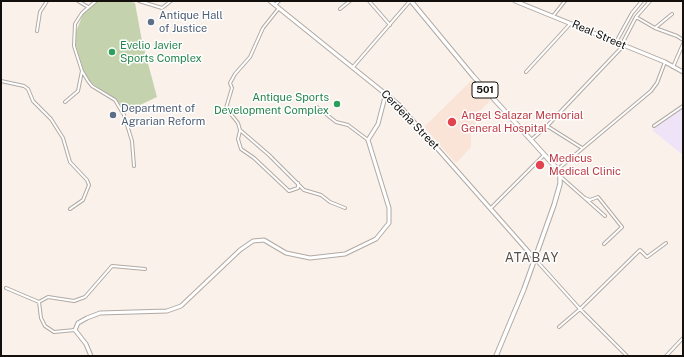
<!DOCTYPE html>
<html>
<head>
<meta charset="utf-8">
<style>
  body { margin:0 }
  #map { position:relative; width:684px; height:357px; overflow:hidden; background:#f9f1ea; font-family:"Public Sans",sans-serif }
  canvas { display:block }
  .frame { position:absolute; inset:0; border:2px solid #120f0d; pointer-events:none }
</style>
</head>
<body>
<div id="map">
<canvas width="684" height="357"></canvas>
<div class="frame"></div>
</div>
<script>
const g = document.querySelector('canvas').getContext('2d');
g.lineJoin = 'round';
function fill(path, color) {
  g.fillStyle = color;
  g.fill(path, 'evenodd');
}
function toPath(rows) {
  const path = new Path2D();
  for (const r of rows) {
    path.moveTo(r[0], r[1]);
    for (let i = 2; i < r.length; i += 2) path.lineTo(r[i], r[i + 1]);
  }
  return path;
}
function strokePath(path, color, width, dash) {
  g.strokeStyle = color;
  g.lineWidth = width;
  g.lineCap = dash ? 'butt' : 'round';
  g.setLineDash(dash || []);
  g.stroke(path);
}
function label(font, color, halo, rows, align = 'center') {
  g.font = font + ' "Public Sans",sans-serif';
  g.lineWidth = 3;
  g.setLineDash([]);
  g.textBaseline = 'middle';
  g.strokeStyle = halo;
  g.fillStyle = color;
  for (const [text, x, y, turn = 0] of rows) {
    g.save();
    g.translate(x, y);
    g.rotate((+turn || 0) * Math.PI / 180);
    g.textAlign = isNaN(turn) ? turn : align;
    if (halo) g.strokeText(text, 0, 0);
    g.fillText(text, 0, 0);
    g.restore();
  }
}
fill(toPath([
  [683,108,683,155,652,130]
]), '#efe3f8');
fill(toPath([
  [472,80,490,101,472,118,477,126,471,134,471,147,456,163,424,127]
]), '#fae3d7');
fill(toPath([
  [99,1,129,1,135,3,142,41,157,97,125,112,116,99,93,84,89,80,84,72,76,46,74,37,83,14,89,7]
]), '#c4d3ad');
const minor = toPath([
  [78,1,88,7],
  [96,1,82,13,75,24,74,46,82,71,88,81,92,86,115,100,124,115,132,141,134,166],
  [139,1,162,8,171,1],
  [369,1,390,25],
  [275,5,279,1],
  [279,8,263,28,250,57,235,74,230,83,232,88,226,108,238,123,240,130,269,155,304,190,321,195,330,202,345,208],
  [340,9,350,1],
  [553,16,565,1],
  [636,17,655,28,672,14],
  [655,28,677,36,683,40],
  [37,31,40,12,47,1],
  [616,42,632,13,642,1],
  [622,44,636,17,650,1],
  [353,67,410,1],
  [673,67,683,44],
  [526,72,570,24],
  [1,81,24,86,28,89,33,101,51,119,63,138,70,162,87,180,89,185,83,200,70,209],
  [65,102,78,91,82,71],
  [317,107,336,122,348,125,368,140],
  [547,126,582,148],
  [654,126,683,106],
  [240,131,238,139,241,149,254,158,289,191,298,188,298,183],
  [531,140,547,126,624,45],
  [558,169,651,91,657,83,665,62],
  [561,177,605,216],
  [585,198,590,200,598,197,622,227,604,244],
  [491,208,544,155],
  [535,259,580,309,627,356],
  [6,288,39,302],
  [559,327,580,309,640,250,647,257,666,243],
  [75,330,54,332,45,326,41,318,39,302,48,297,74,301,85,297,112,266,145,269],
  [666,356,683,338]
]);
const secondary = toPath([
  [270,1,398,104,534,258],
  [515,1,665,62,683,72],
  [91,356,86,344,75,330,78,323,87,318,100,313,167,311,181,306,240,250,253,241,264,240,286,253,310,258,345,254,376,239,389,223,389,208,368,140,378,124,386,93]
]);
const primary = toPath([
  [411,1,473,76,560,172,560,184,554,205,524,289,496,356]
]);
strokePath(minor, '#b1a9a3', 4);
strokePath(secondary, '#b1a9a3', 5);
strokePath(primary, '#b1a9a3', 5.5);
strokePath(minor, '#fff', 2);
strokePath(secondary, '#fff', 3);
strokePath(primary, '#fff', 3.5);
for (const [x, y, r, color] of [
  [151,22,4,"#5c6f8a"],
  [112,52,4,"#2e9e5b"],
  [337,104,4,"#2e9e5b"],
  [113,115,4,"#5c6f8a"],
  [452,122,5,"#e0444e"],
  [540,165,5,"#e0444e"]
]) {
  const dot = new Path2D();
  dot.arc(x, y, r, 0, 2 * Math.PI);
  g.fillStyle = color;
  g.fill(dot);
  strokePath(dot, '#fff', 1.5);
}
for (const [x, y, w] of [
  [485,90,26]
]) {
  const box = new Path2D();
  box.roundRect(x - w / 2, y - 8, w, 16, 3);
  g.fillStyle = '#fff';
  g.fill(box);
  strokePath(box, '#120f0d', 1);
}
label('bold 10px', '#120f0d', null, [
  ["501",485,90]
]);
label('11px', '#4e5e75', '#fff', [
  ["Antique Hall",159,16],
  ["of Justice",159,29],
  ["Department of",121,109],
  ["Agrarian Reform",121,122]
], 'left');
label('11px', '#120f0d', '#fff', [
  ["Real Street",599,35,23],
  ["Cerdeña Street",410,120,46]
]);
label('11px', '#27864d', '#fff', [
  ["Evelio Javier",120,46],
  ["Sports Complex",120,59],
  ["Antique Sports",329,98,"right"],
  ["Development Complex",329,111,"right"]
], 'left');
label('11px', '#be3a42', '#fff', [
  ["Angel Salazar Memorial",461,116],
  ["General Hospital",461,129],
  ["Medicus",549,159],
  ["Medical Clinic",549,172]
], 'left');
g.letterSpacing = '1px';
label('13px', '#57504b', '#fff', [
  ["ATABAY",532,258]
]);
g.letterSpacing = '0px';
</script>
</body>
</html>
